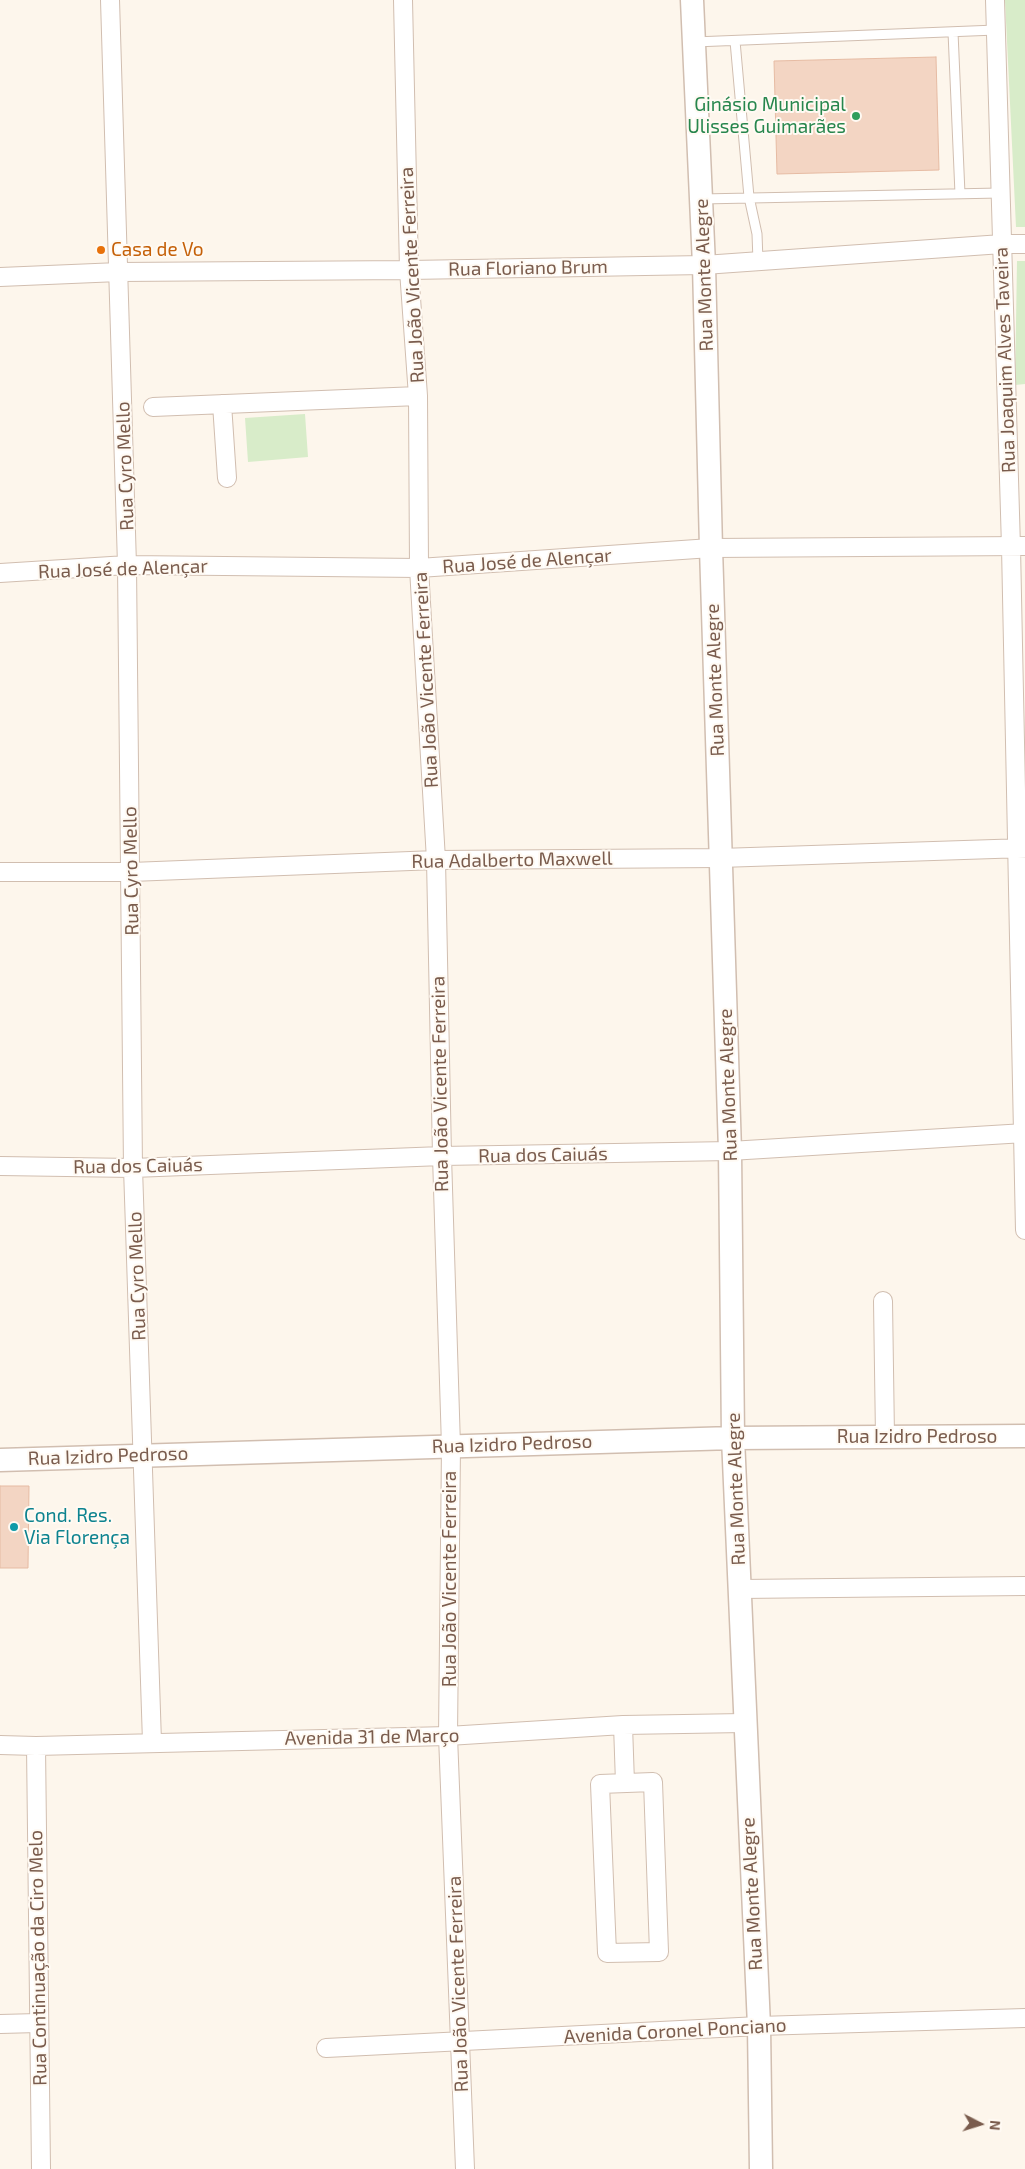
<!DOCTYPE html>
<html>
<head>
<meta charset="utf-8">
<style>
  body { margin:0 }
  #map { position:relative; width:1025px; height:2169px; overflow:hidden; background:#fdf6ec; font-family:"Exo 2",sans-serif }
  canvas { display:block }
  .north { position:absolute; left:955px; top:2099px; width:50px; height:50px; -webkit-text-stroke:4px #fffaf3; paint-order:stroke; rotate:95deg; font-size:14px; font-weight:700; line-height:20px; text-align:center; color:#7a5c4d }
  .north::after { content:''; display:block; margin:auto; width:18px; height:22px; background:#7a5c4d; clip-path:polygon(50% 0,100% 100%,50% 72%,0 100%) }
</style>
</head>
<body>
<div id="map">
<canvas width="1025" height="2169"></canvas>
<div class="north">N</div>
</div>
<script>
const g = document.querySelector('canvas').getContext('2d');
g.lineJoin = 'round';
function fill(path, color) {
  g.fillStyle = color;
  g.fill(path, 'evenodd');
}
function toPath(rows) {
  const path = new Path2D();
  for (const r of rows) {
    path.moveTo(r[0], r[1]);
    for (let i = 2; i < r.length; i += 2) path.lineTo(r[i], r[i + 1]);
  }
  return path;
}
function strokePath(path, color, width, dash) {
  g.strokeStyle = color;
  g.lineWidth = width;
  g.lineCap = dash ? 'butt' : 'round';
  g.setLineDash(dash || []);
  g.stroke(path);
}
function label(font, color, halo, rows, align = 'center') {
  g.font = font + ' "Exo 2",sans-serif';
  g.lineWidth = 4;
  g.setLineDash([]);
  g.textBaseline = 'middle';
  g.strokeStyle = halo;
  g.fillStyle = color;
  for (const [text, x, y, turn = 0] of rows) {
    g.save();
    g.translate(x, y);
    g.rotate((+turn || 0) * Math.PI / 180);
    g.textAlign = isNaN(turn) ? turn : align;
    if (halo) g.strokeText(text, 0, 0);
    g.fillText(text, 0, 0);
    g.restore();
  }
}
fill(toPath([
  [1005,0,1025,0,1025,227,1016,227],
  [1017,261,1025,261,1025,384,1015,385],
  [305,414,308,457,248,462,245,418]
]), '#d8ecc9');
const building = toPath([
  [936,57,939,170,777,174,774,61,936,57],
  [0,1486,29,1486,28,1568,0,1568,0,1486]
]);
fill(building, '#f3d5c3');
strokePath(building, '#e6bba3', 1);
const service = toPath([
  [953,32,960,194],
  [735,41,749,197,757,234,758,261],
  [694,42,996,30],
  [701,199,1000,193]
]);
const minor = toPath([
  [110,0,127,565,133,1168,152,1742],
  [403,0,409,270,418,396,419,568,436,860,442,1156,451,1446,448,1736,465,2169],
  [995,0,1011,547,1025,1230],
  [0,277,119,272,409,270,704,265,1002,244,1025,244],
  [222,404,227,478],
  [153,407,418,396],
  [0,573,127,565,419,568,711,548,1025,546],
  [0,872,131,872,436,860,720,858,1025,848],
  [0,1166,133,1168,442,1156,730,1151,1025,1133],
  [883,1301,885,1437],
  [740,1589,1025,1586],
  [623,1725,625,1783],
  [0,1745,36,1746,448,1736,623,1725,744,1723],
  [36,1746,41,2169],
  [653,1782,659,1952,607,1953,600,1784,653,1782],
  [0,2024,38,2023],
  [326,2048,759,2026,1025,2018]
]);
const tertiary = toPath([
  [692,0,704,265,711,548,730,1151,733,1438,759,2026,761,2169],
  [0,1460,733,1438,1025,1436]
]);
strokePath(service, '#d1beb0', 11);
strokePath(minor, '#d1beb0', 20);
strokePath(tertiary, '#d1beb0', 25);
strokePath(service, '#fff', 9);
strokePath(minor, '#fff', 18);
strokePath(tertiary, '#fff', 22);
for (const [x, y, r, color] of [
  [856,116,5,"#2e9e5b"],
  [101,250,5,"#e8710a"],
  [14,1527,5,"#0f9aa8"]
]) {
  const dot = new Path2D();
  dot.arc(x, y, r, 0, 2 * Math.PI);
  g.fillStyle = color;
  g.fill(dot);
  strokePath(dot, '#fffaf3', 2);
}
label('19px', '#27864d', '#fffaf3', [
  ["Ginásio Municipal",846,105],
  ["Ulisses Guimarães",846,127]
], 'right');
label('19px', '#c56008', '#fffaf3', [
  ["Casa de Vo",111,250]
], 'left');
label('19px', '#7a5c4d', '#fffaf3', [
  ["Rua Floriano Brum",528,268,-1],
  ["Rua João Vicente Ferreira",412,275,-93],
  ["Rua Monte Alegre",704,275,-92],
  ["Rua Joaquim Alves Taveira",1005,360,-92],
  ["Rua Cyro Mello",125,466,-92],
  ["Rua José de Alençar",527,561,-4],
  ["Rua José de Alençar",123,569,-2],
  ["Rua João Vicente Ferreira",426,680,-93],
  ["Rua Monte Alegre",715,680,-92],
  ["Rua Adalberto Maxwell",512,860,-1],
  ["Rua Cyro Mello",131,871,-91],
  ["Rua João Vicente Ferreira",440,1084,-91],
  ["Rua Monte Alegre",728,1085,-92],
  ["Rua dos Caiuás",543,1155,-1],
  ["Rua dos Caiuás",138,1166,-1],
  ["Rua Cyro Mello",137,1276,-92],
  ["Rua Izidro Pedroso",917,1437],
  ["Rua Izidro Pedroso",512,1444,-2],
  ["Rua Izidro Pedroso",108,1456,-2],
  ["Rua Monte Alegre",736,1489,-92],
  ["Rua João Vicente Ferreira",450,1579,-90],
  ["Avenida 31 de Março",372,1737,-1],
  ["Rua Monte Alegre",752,1894,-93],
  ["Rua Continuação da Ciro Melo",38,1958,-91],
  ["Rua João Vicente Ferreira",458,1984,-92],
  ["Avenida Coronel Ponciano",675,2031,-3]
]);
label('19px', '#0d838f', '#fffaf3', [
  ["Cond. Res.",24,1516],
  ["Via Florença",24,1538]
], 'left');
</script>
</body>
</html>
